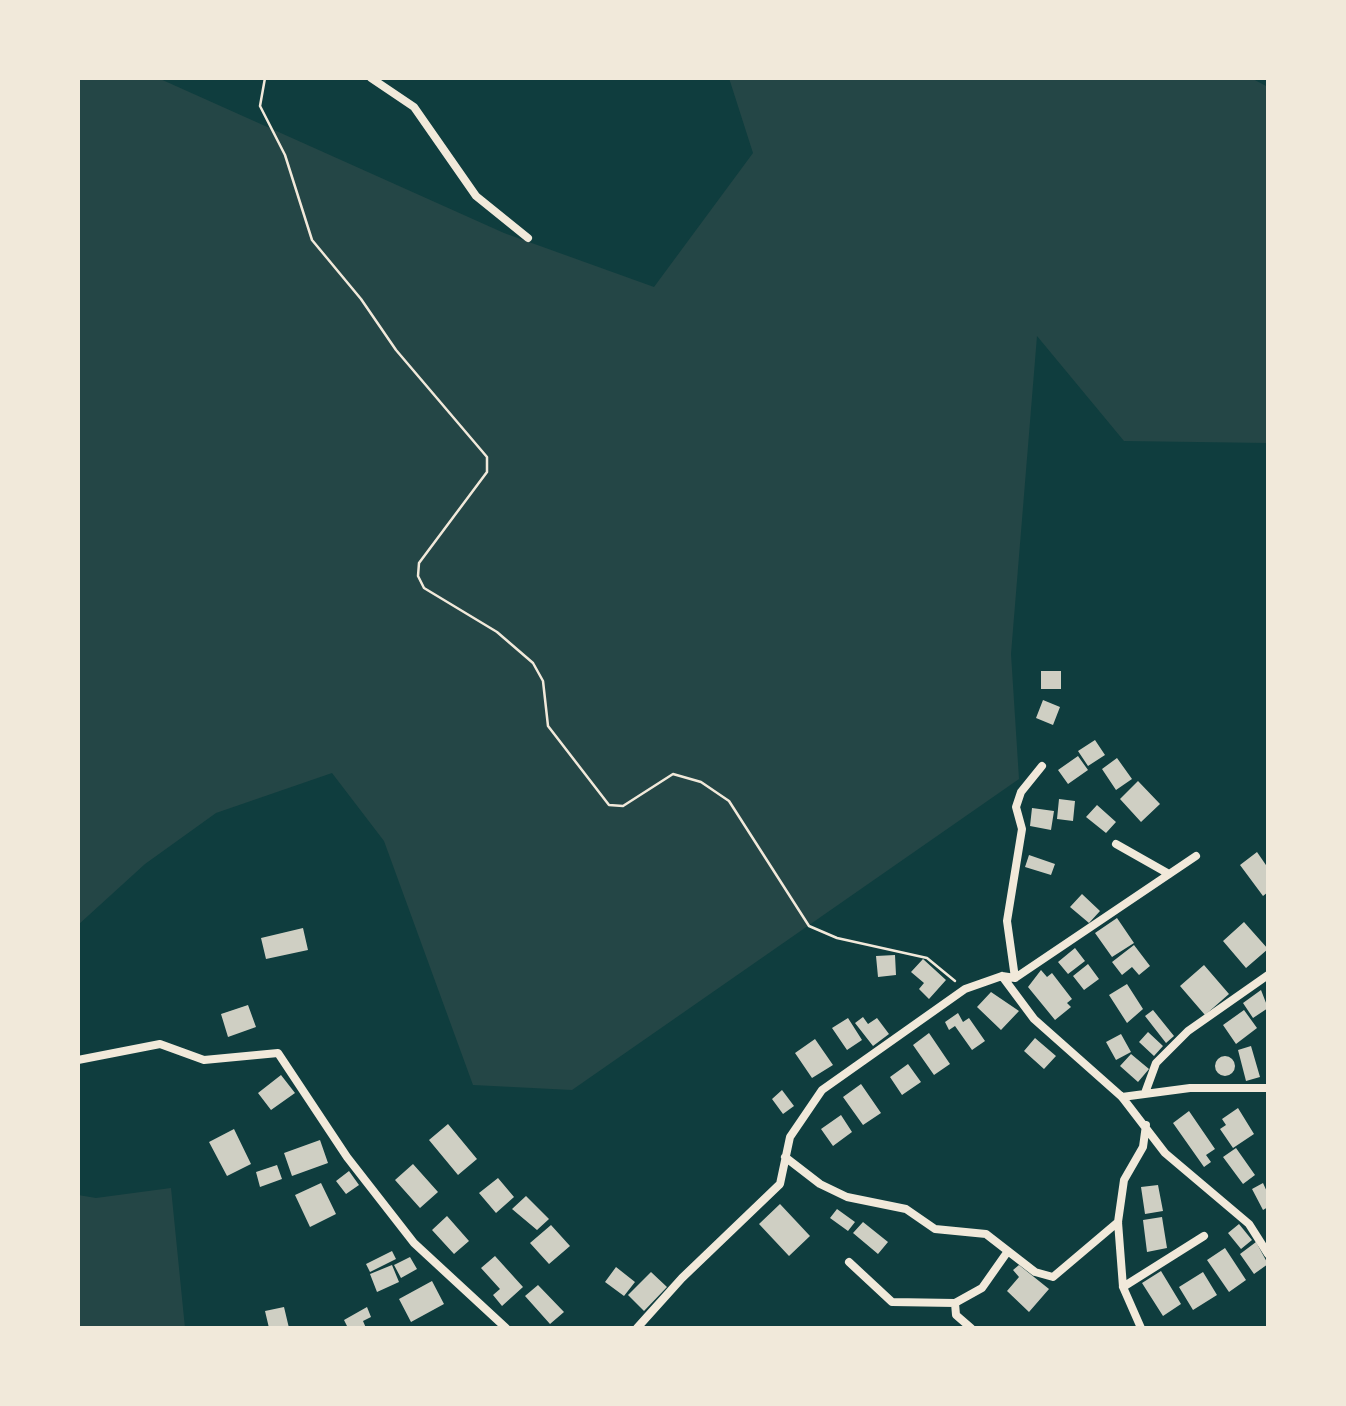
<!DOCTYPE html>
<html>
<head>
<meta charset="utf-8">
<style>
  body { margin:0 }
  #map { position:relative; width:1346px; height:1406px; overflow:hidden; background:#0f3d3e; font-family:"Source Sans 3",sans-serif }
  canvas { display:block }
  .frame { position:absolute; inset:0; border:80px solid #f1e9da; pointer-events:none }
</style>
</head>
<body>
<div id="map">
<canvas width="1346" height="1406"></canvas>
<div class="frame"></div>
</div>
<script>
const g = document.querySelector('canvas').getContext('2d');
g.lineJoin = 'round';
function fill(path, color) {
  g.fillStyle = color;
  g.fill(path, 'evenodd');
}
function toPath(rows) {
  const path = new Path2D();
  for (const r of rows) {
    if (r.length === 3) {
      path.moveTo(r[0] + r[2], r[1]);
      path.arc(r[0], r[1], r[2], 0, 2 * Math.PI);
      continue;
    }
    path.moveTo(r[0], r[1]);
    for (let i = 2; i < r.length; i += 2) path.lineTo(r[i], r[i + 1]);
  }
  return path;
}
function strokePath(path, color, width, dash) {
  g.strokeStyle = color;
  g.lineWidth = width;
  g.lineCap = dash ? 'butt' : 'round';
  g.setLineDash(dash || []);
  g.stroke(path);
}
fill(toPath([
  [78,78,158,78,504,233,654,287,753,153,729,78,1251,78,1268,87,1268,443,1124,441,1037,336,1011,654,1019,779,572,1090,473,1085,384,841,332,773,216,813,145,864,78,925],
  [171,1188,185,1328,78,1328,78,1195,96,1198]
]), '#244646');
fill(toPath([
  [1041,671,1061,671,1061,689,1041,689],
  [1043,700,1060,707,1053,725,1036,718],
  [1095,740,1105,755,1088,766,1078,751],
  [1078,756,1088,770,1068,784,1058,770],
  [1117,758,1132,779,1116,790,1102,769],
  [1138,781,1160,804,1141,822,1120,799],
  [1059,799,1075,801,1073,821,1057,819],
  [1097,805,1116,822,1106,833,1086,817],
  [1032,808,1054,811,1051,830,1030,826],
  [1257,852,1268,868,1268,892,1263,896,1240,865],
  [1029,855,1055,864,1051,875,1025,867],
  [1082,894,1100,911,1089,923,1070,907],
  [1117,918,1134,943,1112,957,1095,933],
  [1244,922,1268,949,1246,968,1223,941],
  [303,928,308,950,266,959,261,938],
  [1134,945,1150,966,1139,975,1132,967,1122,975,1112,962],
  [1075,948,1085,961,1068,974,1058,962],
  [895,955,896,975,878,977,876,956],
  [923,959,946,980,929,999,919,989,924,983,911,972],
  [1088,964,1099,979,1084,990,1073,976],
  [1204,965,1229,994,1205,1015,1180,986],
  [1041,970,1047,977,1052,973,1072,999,1067,1003,1071,1007,1055,1020,1028,987],
  [1127,984,1143,1009,1127,1023,1109,995],
  [1261,990,1268,1008,1253,1018,1243,1003],
  [991,992,1019,1011,1001,1030,977,1007],
  [248,1005,256,1027,228,1037,221,1014],
  [1153,1010,1174,1036,1166,1043,1145,1016],
  [1244,1010,1257,1028,1236,1044,1223,1025],
  [958,1013,963,1022,969,1018,985,1041,972,1050,955,1026,949,1030,945,1022],
  [863,1017,868,1024,877,1018,889,1034,873,1046,855,1023],
  [848,1018,862,1040,847,1050,832,1028],
  [1148,1032,1163,1046,1154,1056,1139,1042],
  [929,1033,950,1064,934,1075,913,1045],
  [1121,1034,1131,1052,1116,1060,1106,1042],
  [1035,1038,1056,1056,1044,1069,1024,1051],
  [815,1039,833,1065,812,1078,795,1053],
  [1251,1046,1260,1077,1246,1081,1238,1050],
  [1131,1054,1149,1069,1138,1082,1120,1066],
  [1225,1066,10],
  [908,1064,921,1082,902,1095,890,1077],
  [281,1075,295,1093,271,1110,258,1093],
  [861,1084,881,1113,863,1125,843,1097],
  [782,1090,794,1106,783,1114,772,1099],
  [1238,1108,1254,1134,1233,1148,1220,1129,1226,1125,1222,1119],
  [1189,1111,1215,1149,1206,1155,1211,1162,1204,1167,1173,1123],
  [841,1115,852,1132,833,1146,821,1129],
  [448,1124,477,1159,458,1175,429,1140],
  [234,1129,251,1164,227,1176,209,1142],
  [320,1140,328,1163,292,1176,284,1153],
  [1236,1148,1255,1175,1243,1184,1223,1157],
  [413,1164,438,1192,420,1208,395,1180],
  [277,1165,282,1179,260,1187,256,1172],
  [349,1171,359,1185,346,1194,336,1181],
  [498,1178,514,1197,496,1213,479,1193],
  [321,1183,336,1214,310,1227,295,1195],
  [1263,1183,1268,1194,1268,1207,1263,1210,1252,1189],
  [1158,1185,1163,1211,1145,1214,1141,1187],
  [526,1196,549,1219,537,1230,512,1209],
  [780,1204,810,1236,789,1256,759,1224],
  [837,1209,855,1222,848,1231,830,1218],
  [447,1216,469,1241,454,1254,432,1230],
  [1162,1217,1167,1248,1147,1252,1143,1220],
  [863,1222,888,1242,878,1254,853,1233],
  [1239,1224,1252,1240,1241,1249,1228,1233],
  [551,1225,570,1246,549,1264,530,1243],
  [1256,1242,1268,1264,1254,1274,1240,1254],
  [1225,1248,1246,1280,1229,1292,1207,1260],
  [392,1251,396,1259,370,1272,366,1264],
  [495,1256,523,1287,502,1306,493,1295,500,1289,481,1268],
  [410,1257,417,1269,401,1278,394,1265],
  [392,1265,399,1282,377,1292,370,1274],
  [1019,1265,1049,1289,1029,1312,1007,1291,1019,1277,1013,1270],
  [616,1267,635,1282,624,1296,605,1282],
  [1161,1271,1181,1304,1163,1316,1142,1283],
  [651,1272,667,1287,644,1311,628,1295],
  [1203,1272,1217,1295,1193,1310,1179,1287],
  [432,1281,444,1304,411,1322,399,1299],
  [538,1285,564,1312,550,1324,525,1296],
  [284,1307,289,1328,269,1328,265,1311],
  [367,1307,371,1317,363,1321,366,1328,348,1328,344,1320]
]), '#cfcfc3');
strokePath(toPath([
  [265,78,260,106,285,155,312,240,361,299,396,350,487,457,487,472,419,563,418,576,424,588,497,632,533,663,543,681,548,726,609,805,623,806,673,774,701,782,729,801,809,926,837,938,927,958,955,981]
]), '#f1e9da', 2.5);
strokePath(toPath([
  [371,78,414,107,476,196,528,238],
  [1116,844,1169,874],
  [1002,976,1034,1019,1122,1097,1165,1153,1249,1224,1268,1254],
  [1015,978,1007,921,1022,829,1016,807,1021,792,1042,766],
  [78,1060,160,1044,204,1060,278,1053,347,1157,414,1243,506,1328],
  [1145,1093,1156,1063,1188,1031,1268,975],
  [1122,1097,1190,1088,1268,1088],
  [785,1157,820,1184,847,1197,906,1209,935,1229,986,1234,1035,1272,1053,1277,1118,1222],
  [849,1262,892,1302,955,1303],
  [1123,1287,1204,1236],
  [637,1328,682,1278,780,1184,790,1137,822,1090,965,989,1002,976,1015,978,1196,856],
  [971,1328,956,1315,955,1303,982,1288,1008,1251],
  [1141,1328,1123,1287,1118,1222,1124,1180,1143,1147,1146,1125]
]), '#f1e9da', 8);
</script>
</body>
</html>
